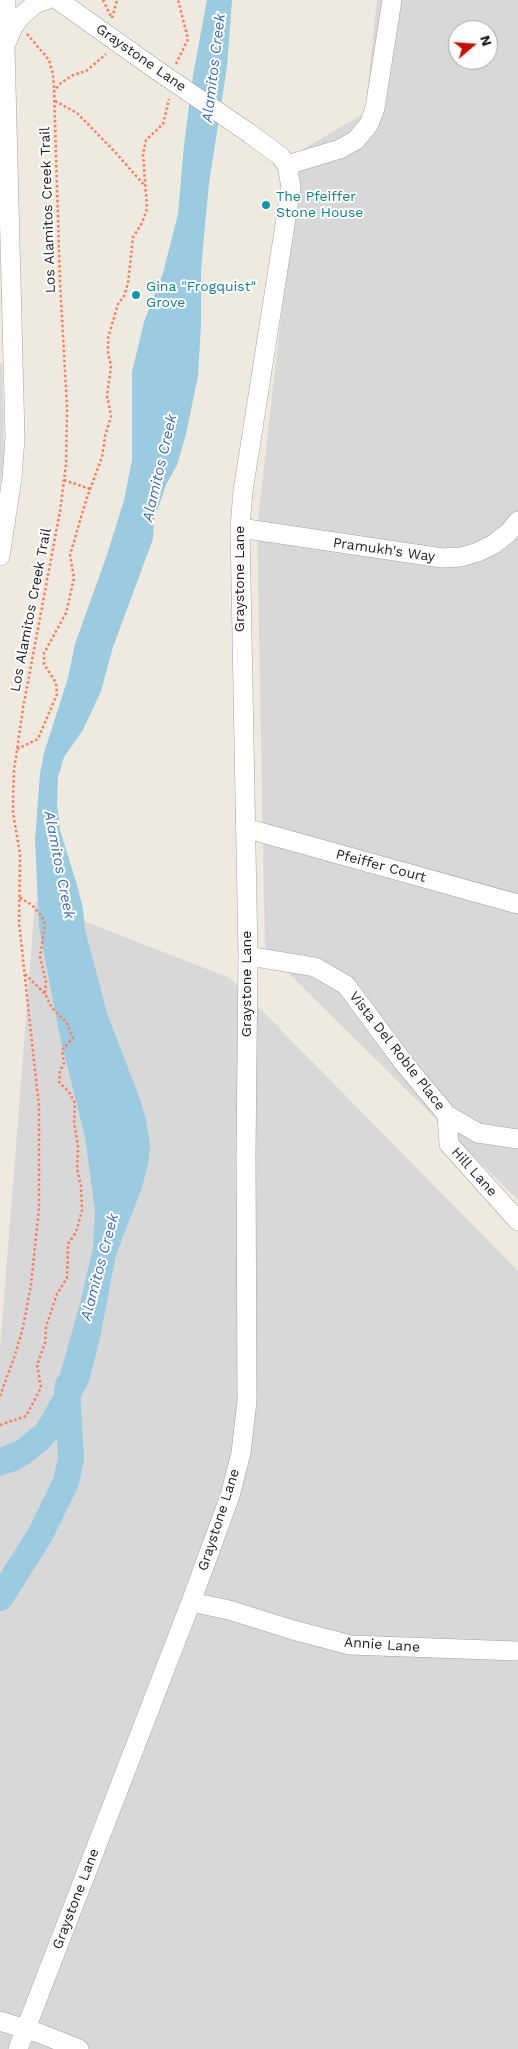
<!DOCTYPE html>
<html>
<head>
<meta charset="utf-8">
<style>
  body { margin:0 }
  #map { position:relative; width:518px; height:2049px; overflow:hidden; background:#eeeadf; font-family:"Work Sans",sans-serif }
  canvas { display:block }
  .north { position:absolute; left:448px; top:20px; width:50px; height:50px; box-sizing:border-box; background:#fff; border:1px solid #a4a4a4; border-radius:50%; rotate:72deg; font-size:14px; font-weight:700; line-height:20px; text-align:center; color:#1b1b1b }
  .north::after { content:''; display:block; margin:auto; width:18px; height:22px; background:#c60f00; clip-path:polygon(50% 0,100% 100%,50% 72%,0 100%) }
</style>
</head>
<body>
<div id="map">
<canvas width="518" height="2049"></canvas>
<div class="north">N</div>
</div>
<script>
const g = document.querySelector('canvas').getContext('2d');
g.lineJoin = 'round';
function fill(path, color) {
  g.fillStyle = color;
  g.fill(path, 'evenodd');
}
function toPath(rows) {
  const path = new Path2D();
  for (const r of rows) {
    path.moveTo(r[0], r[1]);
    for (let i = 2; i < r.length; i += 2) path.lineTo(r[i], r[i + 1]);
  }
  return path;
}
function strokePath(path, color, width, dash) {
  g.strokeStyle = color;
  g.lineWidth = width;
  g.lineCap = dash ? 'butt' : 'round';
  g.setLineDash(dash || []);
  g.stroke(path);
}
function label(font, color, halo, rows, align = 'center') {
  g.font = font + ' "Work Sans",sans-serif';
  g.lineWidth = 4;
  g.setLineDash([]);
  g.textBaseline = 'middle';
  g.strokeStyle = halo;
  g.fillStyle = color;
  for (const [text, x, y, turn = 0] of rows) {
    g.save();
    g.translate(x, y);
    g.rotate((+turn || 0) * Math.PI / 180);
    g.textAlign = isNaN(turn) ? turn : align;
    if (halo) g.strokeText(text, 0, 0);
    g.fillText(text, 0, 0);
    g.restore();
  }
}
fill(toPath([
  [377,0,518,0,518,1200,265,950,257,528,300,151,365,113],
  [458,30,488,30,488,60,458,60],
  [0,363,2,363,4,461,0,482],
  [35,902,230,978,518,1271,518,2049,0,2049,0,1350]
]), '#d9d8d8');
fill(toPath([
  [207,0,232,0,227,67,209,183,205,225,201,271,201,325,198,376,186,434,177,465,166,485,154,520,153,539,113,647,101,691,83,730,64,757,58,777,57,804,60,830,77,885,83,908,85,930,108,1016,140,1099,146,1120,150,1145,148,1165,141,1190,116,1255,100,1338,89,1381,76,1407,58,1437,49,1448,29,1464,16,1471,0,1476,0,1448,18,1440,37,1424,55,1392,81,1300,93,1248,95,1211,85,1137,60,1037,39,927,35,840,40,774,44,753,68,678,75,644,107,555,124,500,132,460,132,372,144,322,163,273,178,214,184,145,193,75]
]), '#9acbe1');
strokePath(toPath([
  [0,1598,40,1535,66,1482,71,1458,67,1391,68,1385]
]), '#9acbe1', 26);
const minor = toPath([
  [58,0,158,71],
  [7,41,13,27,20,17,35,4,46,0],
  [287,165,340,149,356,140,369,124,375,108,392,0],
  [240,528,442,558,461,557,478,552,494,544,508,533,518,521],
  [0,556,12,478,15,438,5,47,6,0],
  [245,828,518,904],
  [248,956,315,967,346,985,403,1062,447,1115,478,1133,518,1139],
  [447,1115,449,1144,518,1221],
  [191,1602,229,1610,293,1630,350,1645,518,1651],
  [0,2021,39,2033,79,2049],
  [18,2049,191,1602,230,1496,241,1453,247,1401,246,1154,248,956,240,528,243,491,291,187,287,165,280,156,249,133]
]);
strokePath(minor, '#a2a2a2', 20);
strokePath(toPath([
  [103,0,111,17],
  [112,18,117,0],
  [27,34,49,60,53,75,54,89],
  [176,64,188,39,178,0],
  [55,101,77,113,115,152,144,185],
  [64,480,90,489],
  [17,749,38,739,57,694,56,683,44,664,44,653,66,613,74,578,70,555,86,500,102,457,105,436,111,416,107,396,111,366,108,353,108,338,118,304,124,296,128,283,133,237,142,223,147,209,143,154,146,140,163,124,169,99],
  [25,974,45,994],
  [0,1396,15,1355,23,1327,31,1285,39,1208,39,1107,19,923,20,854,13,813,13,794,14,770,23,708,60,511,66,464,67,408,60,283,54,91,61,83,73,75,86,71,106,54],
  [0,1425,26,1416,41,1388,37,1365,45,1343,46,1327,57,1294,67,1278,68,1244,76,1232,82,1211,81,1186,77,1169,78,1147,74,1122,75,1103,69,1092,59,1082,60,1071,64,1063,62,1050,73,1038,67,1023,52,1008,45,994,46,982,40,957,45,924,42,917,32,905,19,897]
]), '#ff7c5f', 2.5, [2.5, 2.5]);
strokePath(minor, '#fff', 19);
const minorBridge = toPath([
  [158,71,249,133]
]);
strokePath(minorBridge, '#a2a2a2', 20, []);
strokePath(minorBridge, '#fff', 19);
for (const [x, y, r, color] of [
  [266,205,5,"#0f9aa8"],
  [136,295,5,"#0f9aa8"]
]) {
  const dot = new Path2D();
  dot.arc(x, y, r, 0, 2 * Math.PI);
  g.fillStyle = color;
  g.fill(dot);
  strokePath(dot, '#fff', 2);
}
label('14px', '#1b1b1b', '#fff', [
  ["Graystone Lane",141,58,35],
  ["Los Alamitos Creek Trail",48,210,-92],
  ["Pramukh's Way",384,550,8],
  ["Graystone Lane",240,579,-90],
  ["Los Alamitos Creek Trail",31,610,-79],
  ["Pfeiffer Court",381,866,15],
  ["Graystone Lane",247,984,-90],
  ["Vista Del Roble Place",397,1051,52],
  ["Hill Lane",474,1172,48],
  ["Graystone Lane",219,1520,-72],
  ["Annie Lane",382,1645,4],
  ["Graystone Lane",76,1899,-69]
]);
label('14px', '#0d838f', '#fff', [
  ["The Pfeiffer",276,197],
  ["Stone House",276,213],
  ["Gina \"Frogquist\"",146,287],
  ["Grove",146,303]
], 'left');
label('italic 15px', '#3f70b3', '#fff', [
  ["Alamitos Creek",214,68,-83],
  ["Alamitos Creek",160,468,-77],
  ["Alamitos Creek",59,865,79],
  ["Alamitos Creek",100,1267,-75]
]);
</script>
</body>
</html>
